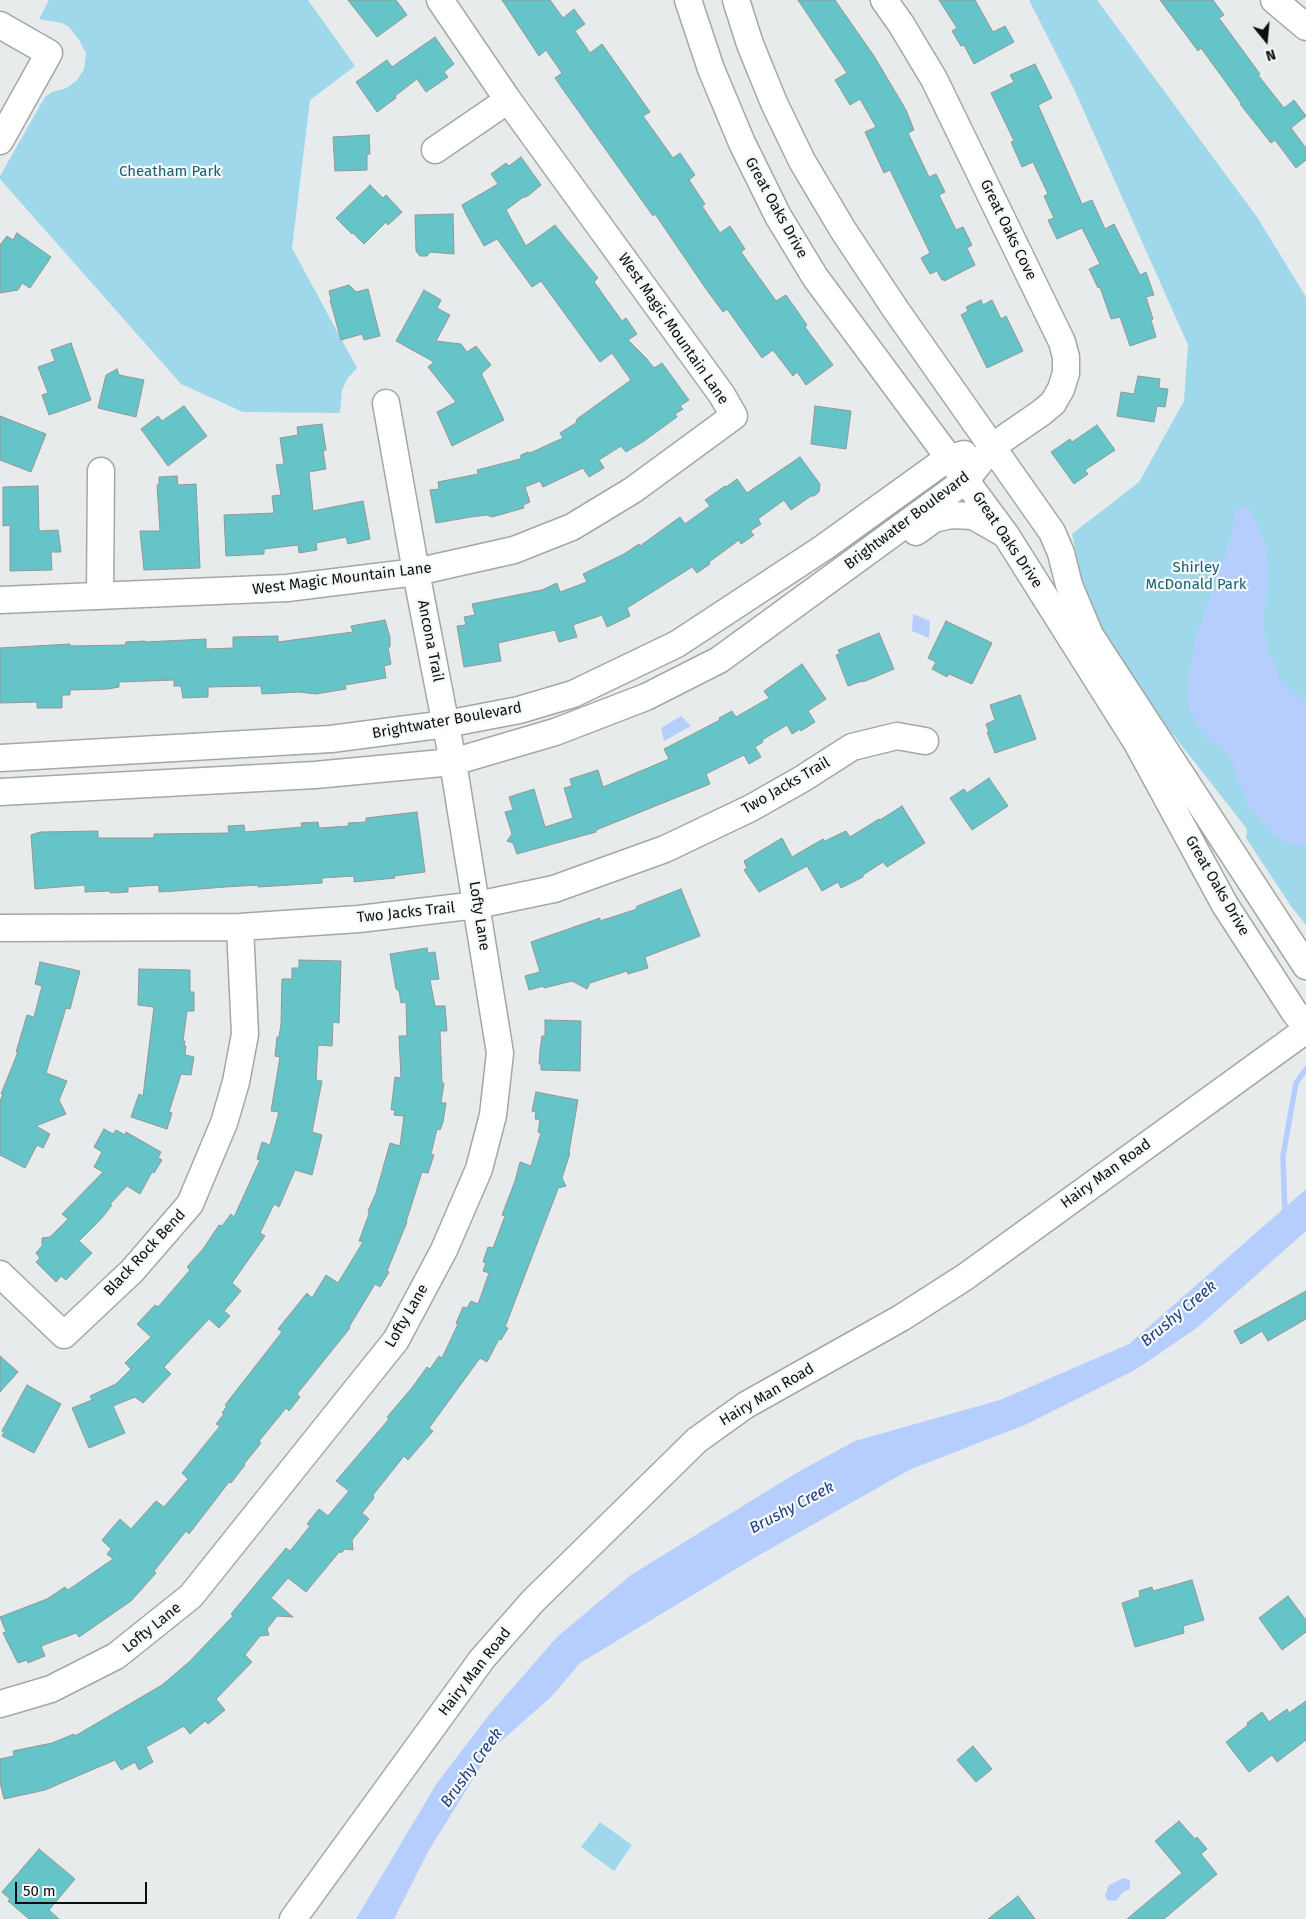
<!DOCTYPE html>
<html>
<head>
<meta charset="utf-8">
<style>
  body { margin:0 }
  #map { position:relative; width:1306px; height:1919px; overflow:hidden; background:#e7ebec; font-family:"Fira Sans",sans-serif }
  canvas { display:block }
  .north { position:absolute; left:1241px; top:15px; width:50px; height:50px; -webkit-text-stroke:4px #f4f8f9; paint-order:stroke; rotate:163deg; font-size:14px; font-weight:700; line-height:20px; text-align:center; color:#0d0f0f }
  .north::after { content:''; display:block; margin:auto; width:18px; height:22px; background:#0d0f0f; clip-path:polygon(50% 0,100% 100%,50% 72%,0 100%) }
  .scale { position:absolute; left:15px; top:1882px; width:132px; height:22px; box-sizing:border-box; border:2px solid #0d0f0f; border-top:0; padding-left:6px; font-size:15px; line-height:18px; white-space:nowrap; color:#0d0f0f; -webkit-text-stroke:4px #f4f8f9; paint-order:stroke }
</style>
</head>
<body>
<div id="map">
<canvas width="1306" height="1919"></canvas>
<div class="north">N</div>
<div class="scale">50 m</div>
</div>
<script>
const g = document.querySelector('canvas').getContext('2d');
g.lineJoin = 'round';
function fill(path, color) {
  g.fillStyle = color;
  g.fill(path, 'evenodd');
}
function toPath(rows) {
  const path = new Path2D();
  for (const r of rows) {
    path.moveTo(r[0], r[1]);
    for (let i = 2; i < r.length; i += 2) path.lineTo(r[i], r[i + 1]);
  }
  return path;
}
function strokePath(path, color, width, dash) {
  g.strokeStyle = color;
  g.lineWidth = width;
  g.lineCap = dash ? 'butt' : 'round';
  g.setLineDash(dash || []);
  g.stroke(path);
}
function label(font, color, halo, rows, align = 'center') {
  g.font = font + ' "Fira Sans",sans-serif';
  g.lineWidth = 4.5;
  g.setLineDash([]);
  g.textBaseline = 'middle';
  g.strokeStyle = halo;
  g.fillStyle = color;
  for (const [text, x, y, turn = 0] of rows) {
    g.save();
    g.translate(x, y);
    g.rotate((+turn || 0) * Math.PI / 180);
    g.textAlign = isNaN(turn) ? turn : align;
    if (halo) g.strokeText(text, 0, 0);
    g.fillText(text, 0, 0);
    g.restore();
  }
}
fill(toPath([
  [49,0,308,0,355,66,310,100,292,248,357,368,347,379,342,390,340,413,243,412,181,384,0,179,0,176,45,97,52,92,67,88,77,80,84,69,86,53,79,40,69,27,62,23,39,19],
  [1029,0,1097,0,1257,217,1306,297,1306,925,1291,906,1246,838,1247,829,1171,732,1100,632,1087,605,1072,534,1139,482,1184,401,1188,345,1074,89],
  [600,1822,632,1845,614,1871,581,1847]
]), '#9fd8eb');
fill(toPath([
  [1248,506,1264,540,1269,576,1264,609,1264,633,1269,654,1276,664,1278,679,1306,701,1306,846,1288,843,1273,834,1250,809,1229,755,1204,735,1197,725,1190,710,1187,695,1196,638,1232,534,1235,511],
  [913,614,930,621,929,638,912,631],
  [681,716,691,726,664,741,661,728],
  [1306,1189,1306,1231,1198,1327,1135,1370,1027,1424,909,1470,754,1558,580,1663,551,1697,491,1750,429,1850,394,1919,356,1919,437,1783,489,1715,557,1637,631,1575,798,1472,855,1441,1000,1400,1129,1344],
  [1124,1878,1130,1880,1130,1889,1123,1892,1116,1901,1107,1900,1105,1895,1109,1885]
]), '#b5cefe');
strokePath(toPath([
  [1285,1215,1283,1156,1296,1083,1306,1069]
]), '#b5cefe', 5.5);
const building = toPath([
  [348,0,396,0,407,15,377,37,348,0],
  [502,0,550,0,563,18,574,9,585,24,575,31,590,53,602,44,650,112,643,116,673,158,680,153,695,175,689,180,705,204,702,206,720,233,730,226,745,249,741,252,776,301,786,295,807,325,805,327,833,365,806,385,797,372,793,376,773,350,762,358,727,309,723,312,706,289,655,214,653,216,564,91,555,78,562,73,546,50,539,56,502,0],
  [798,0,835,0,874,56,906,110,914,130,908,133,929,177,936,174,945,192,939,195,956,230,963,227,972,245,967,248,975,265,944,281,944,279,942,280,937,271,930,274,921,258,930,253,890,170,884,173,865,132,876,127,860,99,850,105,835,80,847,73,798,0],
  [939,0,975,0,993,32,1005,26,1014,42,974,64,964,45,961,46,952,31,957,28,939,0],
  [1160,0,1213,0,1224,15,1219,18,1260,74,1258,75,1284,108,1294,100,1306,116,1291,128,1306,148,1306,160,1296,168,1275,140,1271,143,1240,104,1241,103,1201,48,1198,51,1160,0],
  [435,37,454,64,444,72,448,77,426,92,417,79,395,96,396,98,377,112,356,82,387,60,392,67,435,37],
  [1035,64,1052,98,1038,105,1082,204,1092,200,1105,229,1114,224,1140,275,1146,272,1154,295,1146,297,1153,319,1151,320,1156,337,1130,346,1120,317,1111,319,1100,287,1098,288,1089,269,1100,264,1082,228,1057,239,1048,220,1054,218,1044,196,1048,194,1033,162,1022,167,1011,142,1014,141,991,93,1014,82,1010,75,1035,64],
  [369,135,370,154,367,154,367,170,335,171,333,137,369,135],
  [521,157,541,185,528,196,522,198,506,210,526,246,555,225,598,278,594,282,622,321,626,318,637,334,628,340,646,358,654,368,662,363,689,400,680,406,683,409,675,414,677,417,644,441,626,452,621,446,599,460,604,468,589,477,583,468,543,487,540,481,525,487,530,502,523,505,524,508,492,517,487,515,471,517,436,523,430,490,439,489,438,482,478,474,477,470,520,459,521,455,528,452,530,453,563,438,560,433,576,423,577,419,631,380,612,353,600,362,541,281,532,287,497,239,484,246,466,214,462,205,498,184,491,174,506,163,509,166,521,157],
  [370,185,383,198,386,195,402,212,388,225,386,222,364,244,353,233,352,234,336,218,370,185],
  [453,214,454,254,430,252,427,256,420,256,416,251,415,215,453,214],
  [17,233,51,257,30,288,22,283,18,290,0,293,0,245,7,236,13,240,17,233],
  [349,285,356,292,368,289,380,336,364,340,362,334,341,340,330,300,331,300,329,291,349,285],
  [424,290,441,300,437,308,450,315,436,341,461,344,467,352,476,346,491,365,482,373,482,375,504,420,452,446,437,412,456,402,428,367,434,362,396,341,424,290],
  [981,300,983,305,992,300,1001,319,1006,316,1023,351,987,368,961,315,968,311,966,307,981,300],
  [71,343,91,400,49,415,42,395,48,393,38,367,55,361,51,350,71,343],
  [117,369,119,375,144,380,136,417,98,408,106,375,117,369],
  [1138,376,1160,379,1159,388,1168,389,1165,407,1157,406,1154,422,1117,416,1121,392,1134,394,1138,376],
  [184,406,207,436,168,466,141,429,158,416,162,421,184,406],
  [815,406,851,411,846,449,811,444,815,406],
  [0,416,46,434,31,472,0,460,0,416],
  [322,424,326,450,323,451,326,469,309,472,313,511,363,501,370,539,348,544,346,537,316,543,317,550,299,553,298,545,264,549,264,554,226,556,224,515,274,513,272,496,281,495,276,465,284,464,280,438,298,435,297,427,322,424],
  [1097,425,1115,450,1085,470,1088,474,1074,484,1051,452,1070,439,1072,442,1097,425],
  [800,457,820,484,819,492,814,496,811,496,791,510,784,500,758,519,761,524,750,531,754,535,741,544,739,540,709,562,710,564,697,573,692,567,627,608,630,616,607,627,602,615,573,625,577,637,559,642,555,630,498,643,501,661,464,667,457,626,466,625,464,617,475,615,472,604,542,590,557,583,560,592,587,582,583,574,624,554,639,544,640,546,680,517,685,524,710,506,705,500,725,486,726,487,737,479,747,493,800,457],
  [177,476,178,485,196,484,200,568,144,570,140,531,160,531,157,485,159,485,159,477,177,476],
  [38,486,39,531,58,530,61,552,51,552,52,570,10,571,10,525,3,526,3,487,38,486],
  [385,620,390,637,390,647,388,647,391,664,384,666,386,678,345,685,346,689,316,694,299,692,262,694,261,686,208,687,208,697,183,698,181,686,174,686,174,680,119,682,119,687,108,689,70,690,70,695,62,695,62,708,37,708,37,702,0,703,0,648,70,644,70,646,125,645,126,642,145,641,145,642,206,639,206,649,233,648,233,637,278,636,278,642,353,632,351,626,385,620],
  [946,621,992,643,972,684,949,674,947,677,932,669,936,662,928,658,946,621],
  [879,633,894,669,863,682,862,681,848,686,836,655,840,654,838,650,879,633],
  [802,664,826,699,808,711,815,722,801,731,800,729,792,734,787,725,762,740,763,742,755,747,761,757,749,764,744,755,706,774,710,784,596,830,596,832,517,854,513,843,507,841,512,834,505,812,513,810,509,797,534,789,545,827,573,818,564,788,572,786,570,779,598,770,603,787,669,759,664,749,720,720,719,718,732,711,736,717,769,698,764,691,802,664],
  [1020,695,1036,739,995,753,987,732,989,732,986,724,995,720,990,705,1020,695],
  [989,778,1008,806,972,830,950,798,964,789,967,793,989,778],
  [902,806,925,843,887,867,883,862,863,875,863,877,841,888,838,882,822,891,807,866,759,892,744,870,747,868,744,861,782,838,792,857,823,839,825,841,846,831,850,837,879,819,880,820,902,806],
  [417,812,425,872,394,876,395,878,354,882,354,876,322,878,322,883,258,887,258,885,225,887,175,891,159,892,159,885,128,887,128,892,110,893,110,891,85,892,85,885,35,889,31,835,40,832,98,831,98,838,154,838,154,834,229,833,228,826,244,825,245,832,302,827,301,823,318,822,319,828,349,826,348,823,366,822,366,818,417,812],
  [681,889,700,936,645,957,648,968,628,974,627,971,590,983,587,989,572,981,544,988,543,986,529,990,525,976,540,972,531,942,600,918,600,921,637,909,636,907,640,905,681,889],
  [427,948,428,953,435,952,439,979,430,980,435,1006,445,1006,447,1031,440,1031,442,1083,444,1083,441,1103,446,1103,443,1122,440,1130,437,1129,431,1154,434,1155,428,1173,422,1172,406,1222,407,1222,387,1271,389,1272,380,1287,375,1284,349,1327,350,1328,297,1394,300,1397,289,1411,286,1408,259,1441,261,1443,244,1464,245,1465,231,1483,229,1482,189,1534,186,1531,154,1571,156,1573,131,1601,79,1637,76,1633,41,1646,45,1656,28,1663,27,1660,18,1663,3,1633,6,1632,0,1617,47,1599,65,1587,68,1590,113,1559,107,1554,111,1549,102,1540,120,1519,131,1529,156,1501,164,1507,188,1479,182,1473,220,1426,216,1424,224,1414,222,1413,227,1406,225,1405,282,1332,278,1329,307,1293,312,1298,326,1275,338,1283,363,1242,359,1241,369,1214,368,1211,376,1193,390,1143,400,1146,404,1116,394,1115,395,1110,391,1110,395,1077,401,1078,399,1036,407,1036,406,1002,401,1003,399,991,396,989,390,954,427,948],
  [299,960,341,961,339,1023,333,1022,332,1046,318,1045,316,1080,322,1081,312,1132,322,1135,312,1175,295,1170,279,1207,274,1204,260,1233,265,1236,232,1283,241,1291,224,1311,230,1316,219,1328,209,1319,164,1367,171,1374,143,1403,135,1397,113,1406,125,1433,89,1448,72,1408,92,1400,90,1396,116,1384,131,1369,125,1363,151,1337,137,1324,155,1305,158,1307,190,1270,187,1267,203,1249,219,1225,222,1226,231,1214,234,1217,260,1160,257,1159,262,1142,270,1145,279,1112,271,1111,280,1057,275,1056,277,1037,279,1037,281,1024,282,979,292,979,292,968,299,968,299,960],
  [40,962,80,971,70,1009,66,1008,46,1073,67,1081,59,1100,66,1114,36,1126,50,1134,43,1148,37,1145,25,1168,0,1155,0,1101,3,1094,1,1094,18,1052,16,1052,27,1015,34,1017,42,986,35,984,40,962],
  [139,969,190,970,190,992,194,992,194,1011,187,1011,183,1041,185,1041,184,1046,186,1046,185,1055,194,1057,191,1075,181,1074,169,1112,172,1113,167,1129,131,1117,139,1094,143,1096,154,1007,138,1005,139,969],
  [545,1020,581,1021,580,1071,541,1070,541,1064,539,1064,540,1050,542,1036,545,1036,545,1020],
  [536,1092,578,1100,569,1152,570,1153,562,1178,566,1186,558,1188,556,1194,505,1327,508,1328,501,1340,499,1339,487,1362,480,1358,429,1428,433,1431,408,1460,404,1456,373,1495,374,1498,362,1513,369,1519,352,1540,353,1550,345,1549,341,1553,340,1551,306,1592,288,1578,271,1598,293,1617,277,1616,267,1629,269,1635,260,1636,245,1655,252,1662,216,1699,225,1710,208,1724,205,1721,190,1734,184,1726,146,1747,153,1762,139,1770,135,1762,121,1770,115,1760,45,1790,4,1799,0,1782,0,1759,14,1756,13,1751,52,1743,74,1734,75,1736,162,1685,189,1662,233,1616,231,1614,286,1548,290,1551,310,1526,307,1524,319,1509,328,1516,349,1491,336,1481,389,1419,387,1417,411,1389,427,1367,430,1369,439,1356,442,1358,458,1324,456,1323,463,1307,467,1308,471,1301,478,1304,489,1273,483,1271,486,1263,483,1262,488,1247,493,1248,505,1216,502,1215,515,1181,520,1162,531,1166,541,1133,538,1132,540,1120,535,1119,536,1112,532,1111,536,1092],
  [104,1129,113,1134,116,1130,125,1135,126,1132,161,1152,158,1158,162,1160,154,1173,152,1172,140,1194,127,1186,110,1204,112,1205,101,1219,79,1241,92,1253,66,1280,61,1276,56,1282,36,1262,40,1258,36,1253,42,1246,42,1238,50,1237,68,1219,62,1214,103,1172,94,1167,102,1152,94,1147,104,1129],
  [1306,1291,1306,1319,1268,1341,1262,1331,1241,1344,1234,1331,1306,1291],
  [0,1356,18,1372,0,1392,0,1356],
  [27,1385,61,1404,34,1453,2,1436,4,1432,2,1431,27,1385],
  [1192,1580,1204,1620,1183,1626,1184,1633,1135,1647,1122,1603,1140,1597,1139,1591,1152,1587,1153,1591,1192,1580],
  [1288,1596,1306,1620,1306,1632,1282,1650,1259,1618,1288,1596],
  [1306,1701,1306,1740,1277,1762,1272,1755,1249,1772,1226,1742,1248,1725,1247,1723,1262,1712,1269,1722,1287,1709,1289,1713,1306,1701],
  [973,1746,992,1769,976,1782,957,1760,973,1746],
  [1179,1821,1195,1839,1197,1837,1207,1849,1201,1854,1217,1874,1164,1919,1127,1919,1182,1873,1155,1841,1179,1821],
  [39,1849,75,1879,49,1910,59,1919,29,1919,8,1901,10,1899,2,1892,39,1849],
  [1018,1896,1035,1919,988,1919,1018,1896]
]);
fill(building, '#65c4c8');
strokePath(building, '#939797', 1);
const minor = toPath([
  [688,0,711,69,742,143,778,216,815,277,1006,535,1137,743,1225,905,1295,1013,1306,1026],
  [736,0,750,44,774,103,802,161,843,230,896,310,1052,532,1061,553,1069,585,1090,635,1306,966],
  [1274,0,1306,27],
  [0,25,49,53,0,141],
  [435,150,508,100],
  [916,532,934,519,951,515,973,516,1001,532],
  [100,596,101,471],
  [0,600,287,588,416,572,514,550,572,527,633,490,734,416,722,395,508,100,440,0],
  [0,758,331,739,446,724,519,710,573,694,677,644,823,548,948,458,964,454],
  [0,792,315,775,453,762,555,732,646,697,719,660,966,480,993,446,1041,413,1053,403,1061,389,1066,373,1066,357,1062,342,934,79,901,24,884,0],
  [0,928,240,927,359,919,477,905,554,889,665,849,751,808,802,779,852,747,897,736,925,741],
  [0,1274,64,1335,132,1271,190,1204,224,1123,236,1082,245,1034,240,927],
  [0,1704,51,1689,116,1656,191,1596,396,1340,444,1250,479,1169,493,1115,500,1053,453,762,416,572,386,403],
  [293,1919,482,1659,533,1601,697,1440,746,1405,901,1318,965,1277,1306,1030]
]);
strokePath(minor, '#a3a7a8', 29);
strokePath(minor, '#fff', 26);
label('15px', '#1b6072', '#f4f8f9', [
  ["Cheatham Park",170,172],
  ["Shirley",1196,568],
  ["McDonald Park",1196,585]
]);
label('15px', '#0d0f0f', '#f4f8f9', [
  ["Great Oaks Drive",776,208,61],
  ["Great Oaks Cove",1008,230,64],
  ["West Magic Mountain Lane",673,329,55],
  ["Brightwater Boulevard",907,521,-37],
  ["Great Oaks Drive",1007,540,56],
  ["West Magic Mountain Lane",342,579,-7],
  ["Ancona Trail",430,641,79],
  ["Brightwater Boulevard",447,721,-10],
  ["Two Jacks Trail",786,786,-30],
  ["Great Oaks Drive",1217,886,60],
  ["Two Jacks Trail",406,913,-6],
  ["Lofty Lane",479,916,81],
  ["Hairy Man Road",1106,1174,-36],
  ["Black Rock Bend",145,1253,-47],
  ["Lofty Lane",407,1316,-60],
  ["Hairy Man Road",767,1395,-31],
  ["Lofty Lane",152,1628,-39],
  ["Hairy Man Road",475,1672,-52]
]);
label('italic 16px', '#1f3e82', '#f4f8f9', [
  ["Brushy Creek",1179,1314,-40],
  ["Brushy Creek",792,1508,-28],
  ["Brushy Creek",472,1768,-54]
]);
</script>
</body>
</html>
